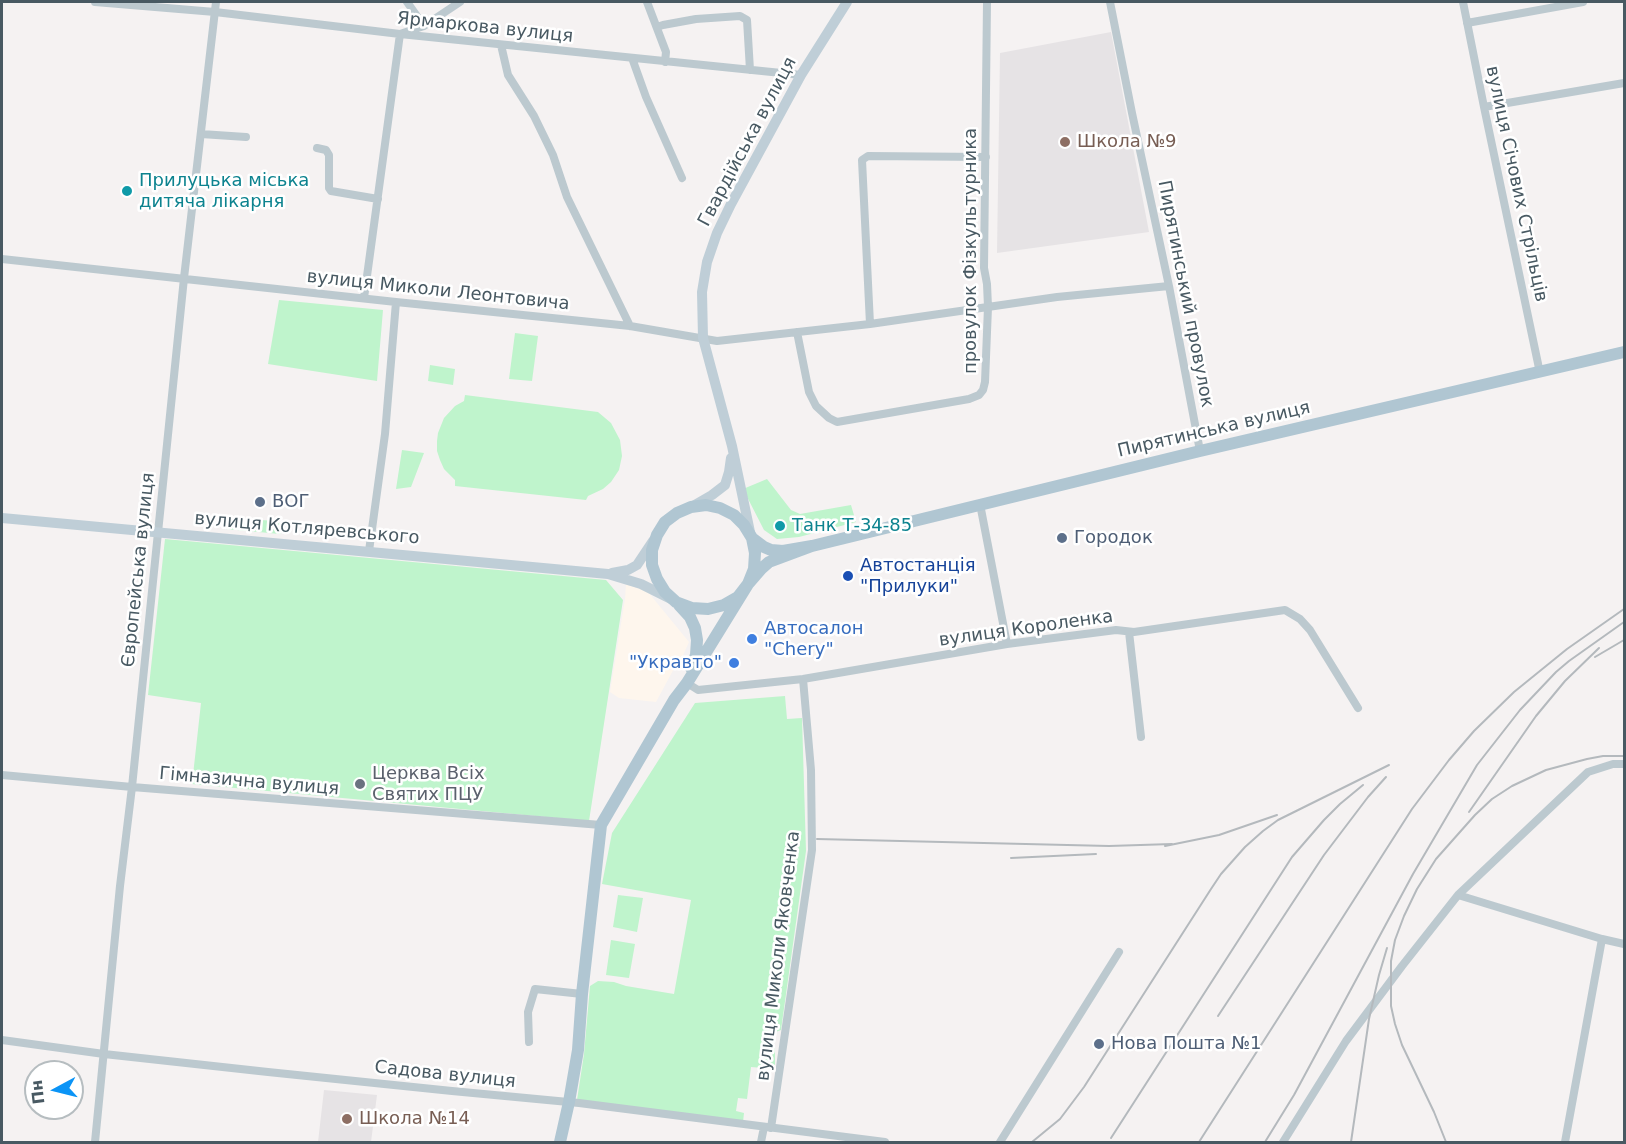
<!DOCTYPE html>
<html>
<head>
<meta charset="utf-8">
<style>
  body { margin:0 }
  #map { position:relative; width:1626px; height:1144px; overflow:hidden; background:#f5f2f2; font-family:"DejaVu Sans",sans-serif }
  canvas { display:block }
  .frame { position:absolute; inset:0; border:3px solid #485962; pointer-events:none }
  .north { position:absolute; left:24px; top:1060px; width:60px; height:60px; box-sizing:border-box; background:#fff; border:2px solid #b6bdc0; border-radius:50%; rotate:263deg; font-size:16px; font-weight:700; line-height:24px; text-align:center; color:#485962 }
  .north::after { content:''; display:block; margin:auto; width:21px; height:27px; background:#0b94f6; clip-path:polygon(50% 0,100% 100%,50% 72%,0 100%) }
</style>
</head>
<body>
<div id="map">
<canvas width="1626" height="1144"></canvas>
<div class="frame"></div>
<div class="north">Пн</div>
</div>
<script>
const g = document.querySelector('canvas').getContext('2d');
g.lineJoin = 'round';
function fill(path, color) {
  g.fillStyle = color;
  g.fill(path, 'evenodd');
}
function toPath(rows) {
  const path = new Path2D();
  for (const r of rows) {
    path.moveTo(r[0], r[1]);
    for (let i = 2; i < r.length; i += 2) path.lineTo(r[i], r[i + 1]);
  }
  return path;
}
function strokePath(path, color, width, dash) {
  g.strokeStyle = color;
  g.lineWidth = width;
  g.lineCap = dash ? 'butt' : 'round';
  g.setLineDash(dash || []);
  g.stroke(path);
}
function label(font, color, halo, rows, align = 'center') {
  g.font = font + ' "DejaVu Sans",sans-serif';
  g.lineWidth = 5;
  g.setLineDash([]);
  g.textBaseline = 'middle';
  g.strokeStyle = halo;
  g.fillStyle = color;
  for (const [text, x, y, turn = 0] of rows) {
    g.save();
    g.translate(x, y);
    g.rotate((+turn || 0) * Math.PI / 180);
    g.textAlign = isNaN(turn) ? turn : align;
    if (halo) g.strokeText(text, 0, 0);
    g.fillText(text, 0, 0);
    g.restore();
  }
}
fill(toPath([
  [626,584,648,592,689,642,680,662,677,663,656,702,619,698,610,692,625,599]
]), '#fef6ed');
fill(toPath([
  [1111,32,1149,232,997,253,1000,53],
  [324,1090,377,1095,371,1142,318,1142]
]), '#e6e3e5');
fill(toPath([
  [279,300,383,310,377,381,268,364],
  [515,333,538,336,532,381,509,379],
  [430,365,455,369,453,385,428,381],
  [465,395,598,412,611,423,620,440,622,456,619,470,611,482,603,489,588,496,586,500,455,486,455,480,444,469,440,460,437,451,437,441,438,433,444,418,455,406,464,401],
  [402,450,424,453,411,487,396,489],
  [767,479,791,510,800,514,851,505,856,522,799,537,777,539,764,530,743,489],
  [252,519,273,521,280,524,283,531,280,534,226,529,227,523,231,522,246,524],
  [165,539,606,580,623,600,589,821,192,784,201,703,148,695],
  [785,696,787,719,802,718,806,851,781,1030,767,1035,775,1045,775,1069,751,1067,747,1099,738,1098,736,1111,744,1113,743,1122,577,1100,584,1054,590,986,598,981,614,982,626,986,674,994,691,900,602,884,612,833,695,703],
  [618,895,643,898,637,932,613,927],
  [611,940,635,944,629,978,606,975]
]), '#bff4cc');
strokePath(toPath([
  [95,2,215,12,400,34,801,75],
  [407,2,424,26],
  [647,2,666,52,665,62],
  [1110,2,1132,113,1169,286,1200,451],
  [1463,2,1484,107,1540,373],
  [1467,23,1583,2],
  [657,27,663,25,696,19,740,16,747,20,750,70],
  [501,45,508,75,534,116,553,155,567,197,630,326],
  [632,58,646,97,682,178],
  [1484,107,1624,83],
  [201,134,246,137],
  [317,148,326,150,329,155,329,188,331,191,378,199],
  [2,259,396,302,630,326,717,341,870,324,1057,297,1169,286],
  [364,298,400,34,424,26,460,2],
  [870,324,862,160,868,156,986,157],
  [797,332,809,392,816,406,829,418,837,422,969,399,979,395,983,390,985,382,988,307,987,284,984,268,987,2],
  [980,504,1007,644],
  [369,551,385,434,396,302],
  [1129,632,1141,737],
  [687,683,698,690,803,679,1007,644,1116,630,1134,632,1285,610,1300,619,1310,630,1358,708],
  [2,775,132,787,601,825],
  [1458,895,1602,939,1624,944],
  [2,1040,104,1054,268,1072,452,1091,579,1103,885,1142],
  [529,1042,528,1012,535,989,582,994],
  [771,1128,812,850,811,770,803,679],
  [95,1142,120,886,132,787,184,278,216,2],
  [761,1142,764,1127],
  [1000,1142,1119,952],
  [1283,1142,1346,1041,1402,966,1458,895,1588,772,1613,764,1624,764],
  [1565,1142,1602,939]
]), '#bcc9cf', 8);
strokePath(toPath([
  [693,506,712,495,725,485,729,472,731,458],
  [2,518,608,574,641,584,671,599],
  [750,532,732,446,703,338,702,292,707,262,717,233,731,204,801,75,847,2],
  [612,573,628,570,637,565,653,541]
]), '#bfced7', 10);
strokePath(toPath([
  [752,538,764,547,771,550,783,551,812,546,1200,451,1624,352],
  [679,605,690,617,695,628,697,640,696,655,691,668],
  [560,1142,569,1102,578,1050,582,994,601,825,674,700,687,683,748,584,754,569,755,553,752,538,744,525,734,515,720,508,706,505,691,507,677,513,665,522,657,535,652,550,652,565,657,579,665,592,676,602,692,608,708,609,724,605,738,597,748,584,761,569,769,562,812,546]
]), '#b0c6d2', 12);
strokePath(toPath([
  [1595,657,1624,640],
  [1469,812,1536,716,1565,681,1599,648],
  [817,839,1109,846,1172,844],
  [1165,846,1219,835,1277,815],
  [1011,858,1096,854],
  [1218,1016,1324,855,1368,797,1386,777],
  [1111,1138,1292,857,1324,820,1340,804,1363,785],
  [1032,1142,1060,1119,1084,1087,1211,889,1221,874,1245,847,1263,831,1278,820,1389,765],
  [1199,1142,1412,809,1449,760,1474,731,1514,692,1567,649,1624,609],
  [1265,1142,1294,1095,1413,874,1477,765,1520,710,1556,672,1569,661,1624,622],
  [1351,1142,1369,1019,1379,975,1387,948],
  [1446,1142,1434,1112,1402,1045,1395,1024,1391,1006,1391,961,1395,940,1404,916,1417,889,1436,859,1475,815,1492,799,1512,786,1546,770,1587,759,1603,756,1624,756]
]), '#b4b9bd', 2);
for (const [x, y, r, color] of [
  [1065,142,6,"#8d6e63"],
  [127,191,6,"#0f9aa8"],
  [260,502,6,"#5c6f8a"],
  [780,526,6,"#0f9aa8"],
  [1062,538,6,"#5c6f8a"],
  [848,576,6,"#1a4fb4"],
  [752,639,6,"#3f7fe0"],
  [734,663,6,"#3f7fe0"],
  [360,784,6,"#6b7280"],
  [1099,1044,6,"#5c6f8a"],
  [347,1119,6,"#8d6e63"]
]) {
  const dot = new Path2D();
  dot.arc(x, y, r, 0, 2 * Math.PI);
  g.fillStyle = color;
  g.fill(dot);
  strokePath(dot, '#fff', 2);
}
label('18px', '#485962', '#fff', [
  ["Ярмаркова вулиця",485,28,6],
  ["Гвардійська вулиця",748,142,-62],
  ["вулиця Січових Стрільців",1516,184,78],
  ["провулок Фізкультурника",971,251,-90],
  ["вулиця Миколи Леонтовича",438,291,6],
  ["Пирятинський провулок",1185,294,79],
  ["Пирятинська вулиця",1214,430,-13],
  ["вулиця Котляревського",307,529,5],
  ["Європейська вулиця",139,570,-84],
  ["вулиця Короленка",1026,629,-8],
  ["Гімназична вулиця",249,782,5],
  ["вулиця Миколи Яковченка",779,956,-83],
  ["Садова вулиця",445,1075,6]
]);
label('18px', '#785e54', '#fff', [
  ["Школа №9",1077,142],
  ["Школа №14",359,1119]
], 'left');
label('18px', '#0d838f', '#fff', [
  ["Прилуцька міська",139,181],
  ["дитяча лікарня",139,202],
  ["Танк Т-34-85",792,526]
], 'left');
label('18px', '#4e5e75', '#fff', [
  ["ВОГ",272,502],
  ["Городок",1074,538],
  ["Нова Пошта №1",1111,1044]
], 'left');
label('18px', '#164399', '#fff', [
  ["Автостанція",860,566],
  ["\"Прилуки\"",860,587]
], 'left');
label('18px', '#366cbe', '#fff', [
  ["Автосалон",764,629],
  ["\"Chery\"",764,650],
  ["\"Укравто\"",722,663,"right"]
], 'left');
label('18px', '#5b616d', '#fff', [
  ["Церква Всіх",372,774],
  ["Святих ПЦУ",372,795]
], 'left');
</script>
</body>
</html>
